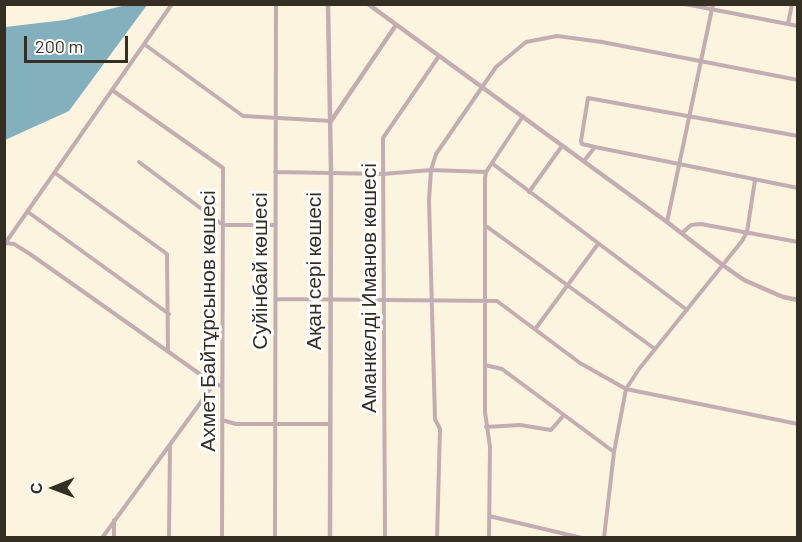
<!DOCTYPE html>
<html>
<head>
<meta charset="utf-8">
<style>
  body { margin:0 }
  #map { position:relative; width:802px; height:542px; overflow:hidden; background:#fdf4e0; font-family:Barlow,sans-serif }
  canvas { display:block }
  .frame { position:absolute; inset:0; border:6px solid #352f23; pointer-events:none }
  .north { position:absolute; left:24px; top:458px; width:60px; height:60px; -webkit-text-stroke:4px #fff; paint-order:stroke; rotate:269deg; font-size:16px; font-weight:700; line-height:24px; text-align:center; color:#352f23 }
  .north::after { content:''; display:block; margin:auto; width:21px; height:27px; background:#352f23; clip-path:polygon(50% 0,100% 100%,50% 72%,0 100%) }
  .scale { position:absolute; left:24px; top:36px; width:104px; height:27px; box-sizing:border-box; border:3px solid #352f23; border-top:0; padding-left:8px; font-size:18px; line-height:21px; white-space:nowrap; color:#352f23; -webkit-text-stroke:4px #fff; paint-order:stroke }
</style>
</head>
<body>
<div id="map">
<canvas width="802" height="542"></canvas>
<div class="frame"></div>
<div class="north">С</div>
<div class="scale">200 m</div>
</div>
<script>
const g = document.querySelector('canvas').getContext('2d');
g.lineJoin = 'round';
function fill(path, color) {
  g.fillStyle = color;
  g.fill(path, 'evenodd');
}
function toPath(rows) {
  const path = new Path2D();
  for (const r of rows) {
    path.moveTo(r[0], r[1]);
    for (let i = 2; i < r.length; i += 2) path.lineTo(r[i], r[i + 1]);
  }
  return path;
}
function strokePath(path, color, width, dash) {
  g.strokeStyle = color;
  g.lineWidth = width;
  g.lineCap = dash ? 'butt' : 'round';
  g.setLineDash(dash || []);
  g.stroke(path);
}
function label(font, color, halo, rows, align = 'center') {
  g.font = font + ' Barlow,sans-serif';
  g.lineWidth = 6;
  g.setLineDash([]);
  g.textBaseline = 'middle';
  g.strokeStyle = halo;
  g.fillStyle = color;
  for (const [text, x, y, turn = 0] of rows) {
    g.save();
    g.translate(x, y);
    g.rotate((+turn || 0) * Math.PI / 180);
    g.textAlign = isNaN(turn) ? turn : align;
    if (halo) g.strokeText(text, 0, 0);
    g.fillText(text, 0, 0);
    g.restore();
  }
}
fill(toPath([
  [126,5,147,5,69,111,5,140,5,27,65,20]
]), '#82b0bc');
strokePath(toPath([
  [685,4,798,26],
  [788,24,792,4],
  [144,44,243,116,331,121],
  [112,90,223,168,222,538],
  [595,147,582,144,581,141,588,98,798,136],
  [584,161,595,147,798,188],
  [139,162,223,225,275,225],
  [493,164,687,310],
  [275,172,383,174,431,170,486,172],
  [55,173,167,254,168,351],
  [529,192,562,146],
  [28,212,169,314],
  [667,222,713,4],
  [486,226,655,349],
  [682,233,691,225,701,224,798,242],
  [6,243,14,244,30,254,214,384],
  [4,245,172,4],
  [276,299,497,301,580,363,626,389,798,424],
  [536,328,598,244],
  [485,365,502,369,614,452],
  [222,420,236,424,330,424],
  [486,427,520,425,551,430,563,416],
  [489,516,582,538],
  [114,520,114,538],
  [102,538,214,384,222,386],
  [169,538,170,447],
  [275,538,276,4],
  [385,538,383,138,439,56],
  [437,538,440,429,435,419,429,200,431,170,436,154,496,67,526,42,557,36,602,42,798,80],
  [489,538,490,447,485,412,485,178,486,172,523,116],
  [604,538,614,452,626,389,639,369,742,241,747,232,755,180]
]), '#c2aeb0', 4);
strokePath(toPath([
  [328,4,331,172,330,538],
  [368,4,667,222,724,266,744,280,783,297,798,300],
  [331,121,396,25]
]), '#c2aeb0', 4.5);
label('21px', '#352f23', '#fff', [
  ["Суйінбай көшесі",260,271,-90],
  ["Ақан сері көшесі",314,271,-90],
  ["Аманкелді Иманов көшесі",369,288,-90],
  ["Ахмет Байтұрсынов көшесі",208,321,-90]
]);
</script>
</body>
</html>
